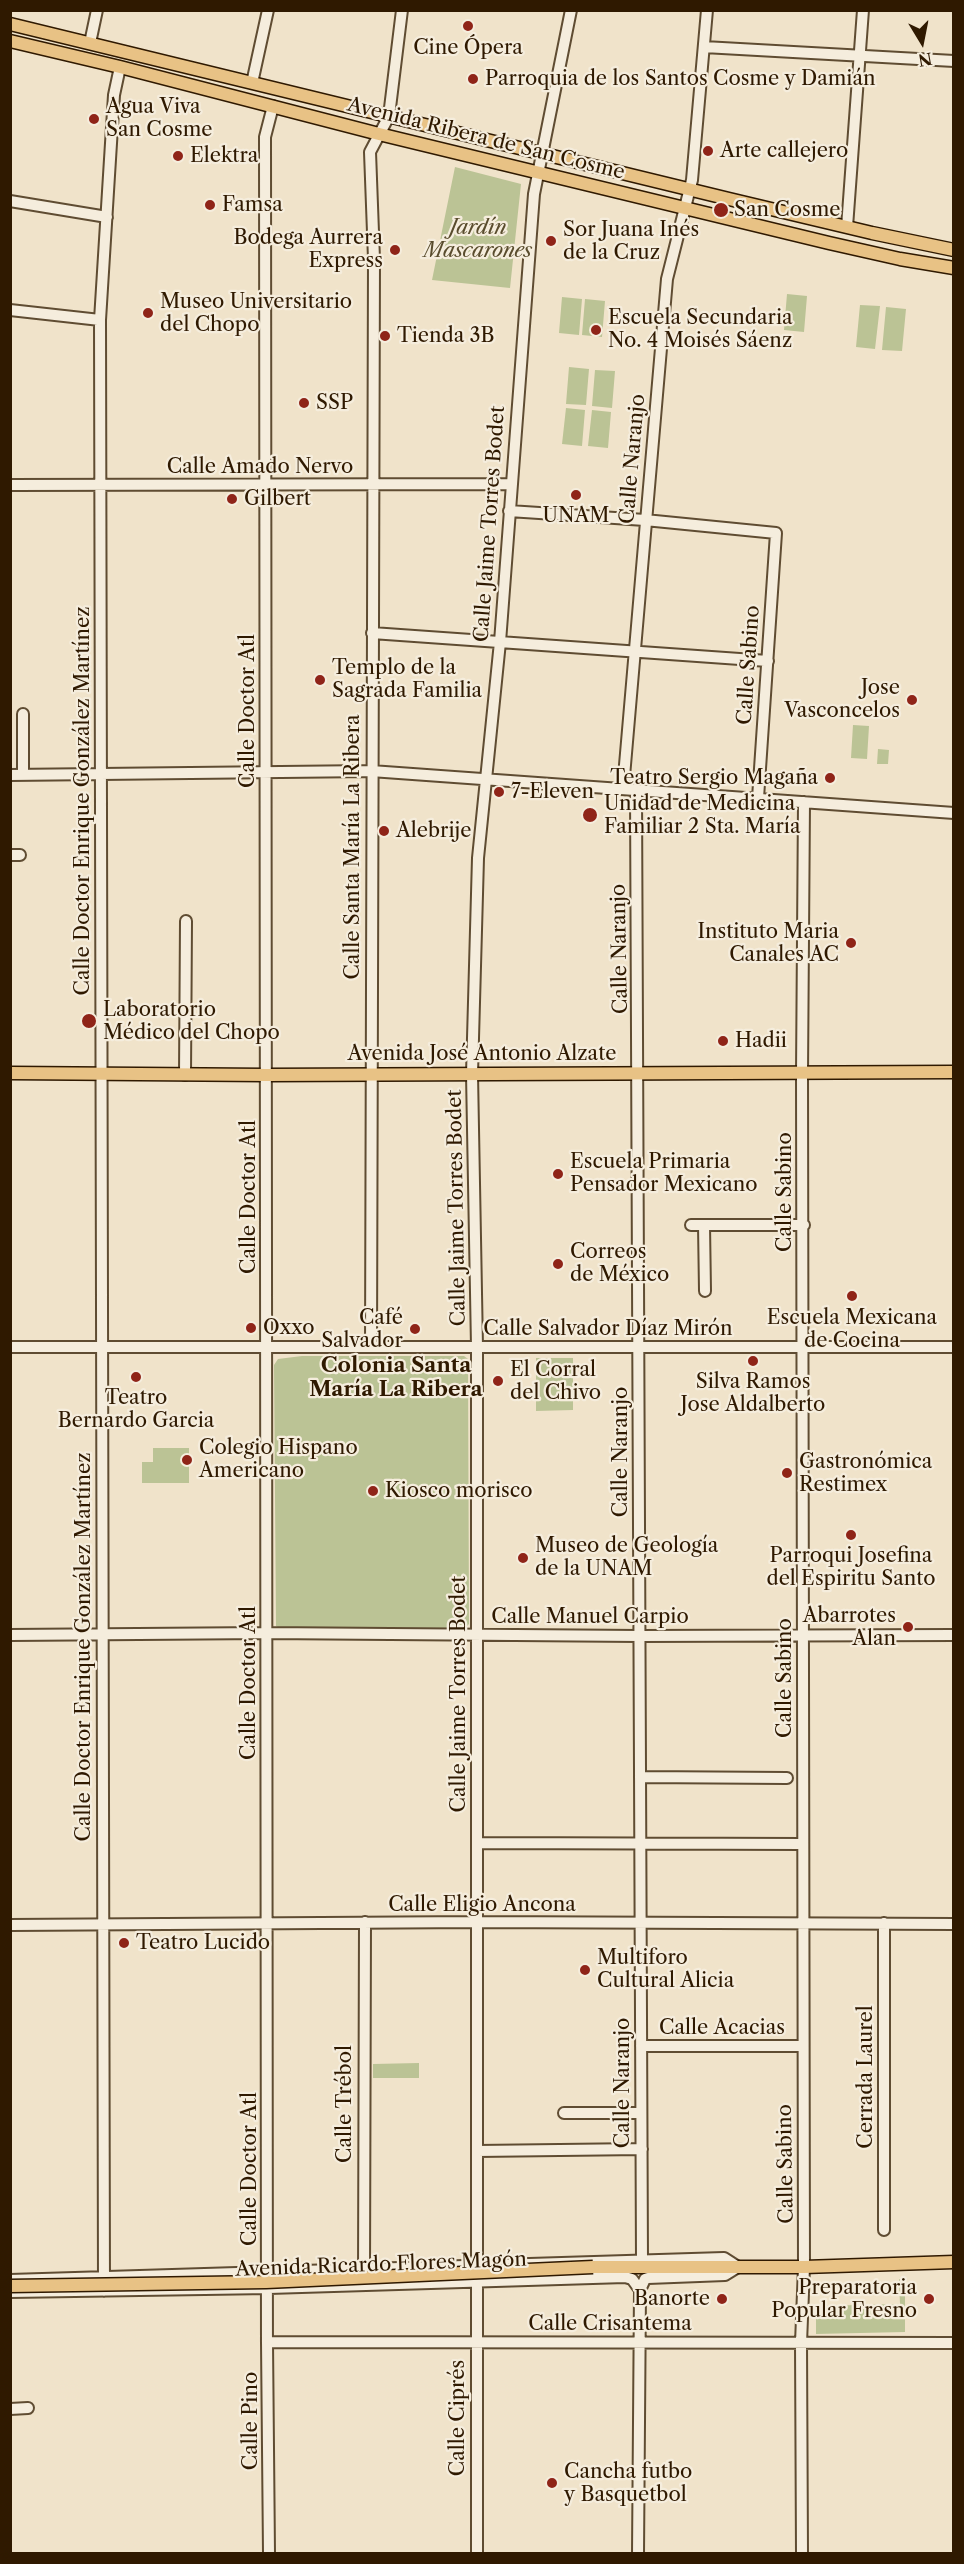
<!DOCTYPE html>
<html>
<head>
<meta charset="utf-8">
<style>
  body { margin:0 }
  #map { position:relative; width:964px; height:2564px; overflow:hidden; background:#f0e3ca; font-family:"Libre Caslon Text",serif }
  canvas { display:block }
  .frame { position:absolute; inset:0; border:12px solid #2f1900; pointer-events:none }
  .north { position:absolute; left:892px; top:12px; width:60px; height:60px; -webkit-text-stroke:4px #f5eddd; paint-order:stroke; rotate:170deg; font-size:16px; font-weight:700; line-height:24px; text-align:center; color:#2f1900 }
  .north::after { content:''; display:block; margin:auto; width:21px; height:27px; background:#2f1900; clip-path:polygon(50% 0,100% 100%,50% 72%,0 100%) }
</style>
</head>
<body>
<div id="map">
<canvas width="964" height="2564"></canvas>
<div class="frame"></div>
<div class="north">N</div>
</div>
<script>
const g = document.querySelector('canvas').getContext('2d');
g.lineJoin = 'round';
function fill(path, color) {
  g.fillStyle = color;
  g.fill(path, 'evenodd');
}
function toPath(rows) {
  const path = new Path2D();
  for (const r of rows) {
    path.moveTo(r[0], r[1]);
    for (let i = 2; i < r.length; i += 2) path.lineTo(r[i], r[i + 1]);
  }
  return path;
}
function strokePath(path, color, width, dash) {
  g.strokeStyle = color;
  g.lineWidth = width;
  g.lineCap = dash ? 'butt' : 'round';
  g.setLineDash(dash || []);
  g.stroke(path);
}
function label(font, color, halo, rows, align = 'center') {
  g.font = font + ' "Libre Caslon Text",serif';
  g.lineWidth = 4.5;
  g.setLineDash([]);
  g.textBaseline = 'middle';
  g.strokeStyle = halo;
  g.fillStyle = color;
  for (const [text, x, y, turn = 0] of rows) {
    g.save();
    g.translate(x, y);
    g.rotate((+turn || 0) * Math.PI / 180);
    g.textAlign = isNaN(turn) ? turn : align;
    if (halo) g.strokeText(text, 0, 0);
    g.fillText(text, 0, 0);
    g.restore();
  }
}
fill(toPath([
  [455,167,521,184,510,288,432,280],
  [787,294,807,296,804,332,784,330],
  [562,297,582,299,579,335,559,333],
  [585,299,605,301,602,337,582,335],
  [860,305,880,306,875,349,856,347],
  [886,307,906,309,902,351,882,350],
  [569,367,589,369,586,405,566,404],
  [595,370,615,371,612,408,592,406],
  [566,408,585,410,582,446,562,444],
  [592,410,611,412,608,448,588,446],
  [853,725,869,726,867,759,851,758],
  [878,749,889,750,888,764,877,764],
  [464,1356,468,1359,469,1624,464,1629,281,1629,276,1626,274,1365,278,1359,302,1356],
  [536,1358,573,1358,573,1410,536,1411],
  [153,1448,189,1448,189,1483,142,1483,142,1462,153,1462],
  [419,2063,419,2078,373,2078,373,2064],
  [899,2279,905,2279,905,2332,816,2334,816,2306,900,2304]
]), '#bbc395');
const minor = toPath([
  [90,43,97,10],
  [704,47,954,61],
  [252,83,268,10],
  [10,201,107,217],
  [847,227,863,10],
  [10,310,100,320],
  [10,485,510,484],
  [509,511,645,520,776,533,758,798],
  [372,633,768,661],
  [23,714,23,775],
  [10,775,371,771,954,813],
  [623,788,667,279,692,180,707,10],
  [636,789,642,2260],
  [10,855,20,855],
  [185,1075,186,921],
  [691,1225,804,1225],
  [704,1225,705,1291],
  [10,1347,954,1347],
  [371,1347,374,259,370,152,389,116,402,10],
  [10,1635,266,1633,639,1636,954,1635],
  [640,1777,787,1778],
  [477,1843,803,1844],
  [10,1925,477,1922,954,1924],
  [641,2046,802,2046],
  [564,2113,641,2113],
  [477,2151,642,2149],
  [884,2230,884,1923],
  [364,2276,365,1922],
  [10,2280,724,2258,738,2267,725,2275,648,2278,645,2279,640,2290,638,2554],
  [104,2291,100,320,114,95,120,67],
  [10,2292,269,2288,625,2277,632,2279,640,2290],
  [267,2342,954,2343],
  [10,2409,28,2408],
  [269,2554,267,2342,265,137,273,106],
  [477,2554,477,1347,472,1074,478,858,500,642,534,194,571,10],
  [802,2554,801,2343,804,2267,802,1073,804,802]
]);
const major = toPath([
  [10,24,729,199,872,233,954,250],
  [10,41,120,67,379,134,829,243,900,259,954,268],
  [10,1073,267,1075,954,1072],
  [593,2267,804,2267,954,2262]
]);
strokePath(minor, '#5f4c32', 14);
strokePath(major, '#2f1900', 15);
strokePath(minor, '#f5eddd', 10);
strokePath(major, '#e8c285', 12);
const majorBridge = toPath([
  [10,2286,266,2282,593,2267]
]);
strokePath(majorBridge, '#2f1900', 15, []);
strokePath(majorBridge, '#e8c285', 12);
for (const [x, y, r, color] of [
  [468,26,6,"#8f2418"],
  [473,79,6,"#8f2418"],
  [94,119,6,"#8f2418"],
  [708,151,6,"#8f2418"],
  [178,156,6,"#8f2418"],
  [210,205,6,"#8f2418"],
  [721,210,8,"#8f2418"],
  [551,241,6,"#8f2418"],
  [395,250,6,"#8f2418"],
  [148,313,6,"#8f2418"],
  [596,330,6,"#8f2418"],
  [385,336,6,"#8f2418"],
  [304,403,6,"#8f2418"],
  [576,495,6,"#8f2418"],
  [232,499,6,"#8f2418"],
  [320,680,6,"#8f2418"],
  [912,700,6,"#8f2418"],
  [830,778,6,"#8f2418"],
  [499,792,6,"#8f2418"],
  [590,815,8,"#8f2418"],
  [384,831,6,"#8f2418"],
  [851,943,6,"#8f2418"],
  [89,1021,8,"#8f2418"],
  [723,1041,6,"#8f2418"],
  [558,1174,6,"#8f2418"],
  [558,1264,6,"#8f2418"],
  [852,1296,6,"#8f2418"],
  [251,1328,6,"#8f2418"],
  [415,1329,6,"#8f2418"],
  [753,1361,6,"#8f2418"],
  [136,1377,6,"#8f2418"],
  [498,1381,6,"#8f2418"],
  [187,1460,6,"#8f2418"],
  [787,1473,6,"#8f2418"],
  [373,1491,6,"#8f2418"],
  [851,1535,6,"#8f2418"],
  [523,1558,6,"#8f2418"],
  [908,1627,6,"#8f2418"],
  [124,1943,6,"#8f2418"],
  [585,1970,6,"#8f2418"],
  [722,2299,6,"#8f2418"],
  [929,2299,6,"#8f2418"],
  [552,2483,6,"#8f2418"]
]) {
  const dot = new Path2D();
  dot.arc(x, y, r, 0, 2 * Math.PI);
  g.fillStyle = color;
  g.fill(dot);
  strokePath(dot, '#f5eddd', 2);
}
label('20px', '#2f1900', '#f5eddd', [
  ["Cine Ópera",468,48,"center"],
  ["Parroquia de los Santos Cosme y Damián",485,79],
  ["Agua Viva",106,107],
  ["San Cosme",106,130],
  ["Arte callejero",720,151],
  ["Elektra",190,156],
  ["Famsa",222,205],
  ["San Cosme",734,210],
  ["Sor Juana Inés",563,230],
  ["de la Cruz",563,253],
  ["Bodega Aurrera",383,238,"right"],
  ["Express",383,261,"right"],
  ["Museo Universitario",160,302],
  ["del Chopo",160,325],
  ["Escuela Secundaria",608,318],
  ["No. 4 Moisés Sáenz",608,341],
  ["Tienda 3B",397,336],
  ["SSP",316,403],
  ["Gilbert",244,499],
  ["UNAM",576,516,"center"],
  ["Templo de la",332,668],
  ["Sagrada Familia",332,691],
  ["Jose",900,688,"right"],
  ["Vasconcelos",900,711,"right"],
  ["Teatro Sergio Magaña",818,778,"right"],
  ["7-Eleven",511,792],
  ["Unidad de Medicina",604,804],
  ["Familiar 2 Sta. María",604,827],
  ["Alebrije",396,831],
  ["Instituto Maria",839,932,"right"],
  ["Canales AC",839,955,"right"],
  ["Laboratorio",103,1010],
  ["Médico del Chopo",103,1033],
  ["Hadii",735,1041],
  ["Escuela Primaria",570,1162],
  ["Pensador Mexicano",570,1185],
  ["Correos",570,1252],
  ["de México",570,1275],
  ["Café",403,1318,"right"],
  ["Salvador",403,1341,"right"],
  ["Escuela Mexicana",852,1318,"center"],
  ["de Cocina",852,1341,"center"],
  ["Oxxo",263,1328],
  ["El Corral",510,1370],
  ["del Chivo",510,1393],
  ["Silva Ramos",753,1382,"center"],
  ["Jose Aldalberto",753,1405,"center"],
  ["Teatro",136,1398,"center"],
  ["Bernardo Garcia",136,1421,"center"],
  ["Colegio Hispano",199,1448],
  ["Americano",199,1471],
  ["Gastronómica",799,1462],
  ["Restimex",799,1485],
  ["Kiosco morisco",385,1491],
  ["Museo de Geología",535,1546],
  ["de la UNAM",535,1569],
  ["Parroqui Josefina",851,1556,"center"],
  ["del Espiritu Santo",851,1579,"center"],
  ["Abarrotes",896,1616,"right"],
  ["Alan",896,1639,"right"],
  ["Teatro Lucido",136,1943],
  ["Multiforo",597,1958],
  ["Cultural Alicia",597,1981],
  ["Preparatoria",917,2288,"right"],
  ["Popular Fresno",917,2311,"right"],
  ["Banorte",710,2299,"right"],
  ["Cancha futbo",564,2472],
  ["y Basquetbol",564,2495]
], 'left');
label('20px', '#2f1900', '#f5eddd', [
  ["Avenida Ribera de San Cosme",486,139,14],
  ["Calle Naranjo",633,459,-85],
  ["Calle Amado Nervo",260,467],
  ["Calle Jaime Torres Bodet",490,524,-86],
  ["Calle Sabino",749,665,-86],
  ["Calle Doctor Atl",248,711,-90],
  ["Calle Doctor Enrique González Martínez",83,801,-90],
  ["Calle Santa María La Ribera",353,847,-90],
  ["Calle Naranjo",620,949,-91],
  ["Avenida José Antonio Alzate",482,1054],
  ["Calle Sabino",785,1192,-90],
  ["Calle Doctor Atl",249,1197,-90],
  ["Calle Jaime Torres Bodet",457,1208,-91],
  ["Calle Salvador Díaz Mirón",608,1329],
  ["Calle Naranjo",621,1452,-90],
  ["Calle Manuel Carpio",590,1617],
  ["Calle Doctor Enrique González Martínez",84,1647,-90],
  ["Calle Sabino",785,1678,-90],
  ["Calle Doctor Atl",249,1683,-90],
  ["Calle Jaime Torres Bodet",459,1694,-90],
  ["Calle Eligio Ancona",482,1905],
  ["Calle Acacias",722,2028],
  ["Cerrada Laurel",866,2077,-90],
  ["Calle Naranjo",623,2083,-90],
  ["Calle Trébol",345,2104,-90],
  ["Calle Sabino",786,2164,-91],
  ["Calle Doctor Atl",250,2169,-90],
  ["Avenida Ricardo Flores Magón",381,2265,-2],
  ["Calle Crisantema",610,2324],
  ["Calle Ciprés",458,2418,-90],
  ["Calle Pino",251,2421,-90]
]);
label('italic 20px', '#594c2d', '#f5eddd', [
  ["Jardín",478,228],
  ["Mascarones",478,251]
]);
label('bold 21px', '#2f1900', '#f5eddd', [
  ["Colonia Santa",396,1366],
  ["María La Ribera",396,1390]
]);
</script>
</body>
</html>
